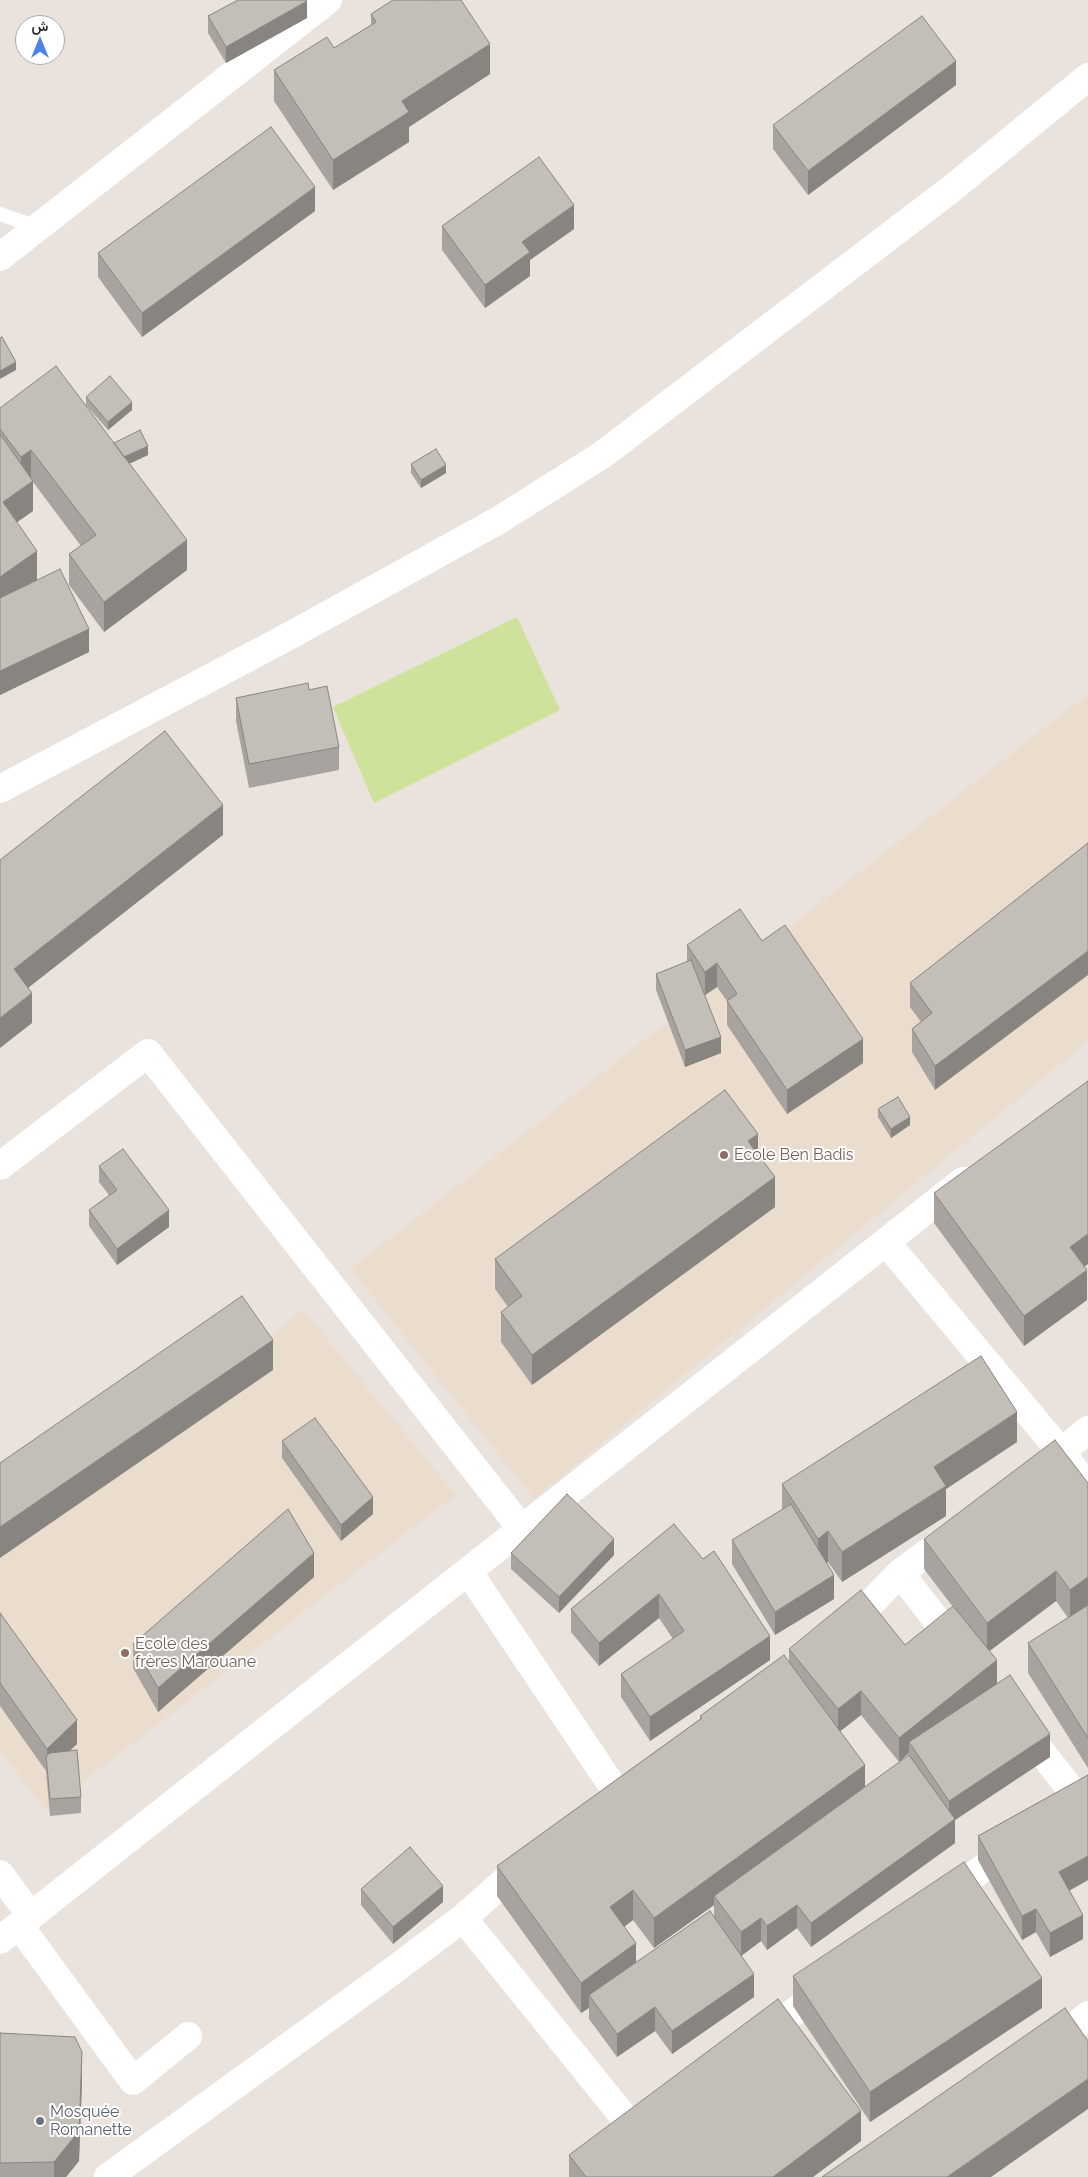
<!DOCTYPE html>
<html>
<head>
<meta charset="utf-8">
<style>
  body { margin:0 }
  #map { position:relative; width:1088px; height:2177px; overflow:hidden; background:#eae3dd; font-family:Raleway,Vazirmatn,sans-serif }
  canvas { display:block }
  .north { position:absolute; left:15px; top:15px; width:50px; height:50px; box-sizing:border-box; background:#fff; border:1px solid #aaa; border-radius:50%; rotate:0deg; font-size:14px; font-weight:700; line-height:20px; text-align:center; color:#2a2a2a }
  .north::after { content:''; display:block; margin:auto; width:18px; height:22px; background:#4c82e8; clip-path:polygon(50% 0,100% 100%,50% 72%,0 100%) }
</style>
</head>
<body>
<div id="map">
<canvas width="1088" height="2177"></canvas>
<div class="north">ش</div>
</div>
<script>
const g = document.querySelector('canvas').getContext('2d');
g.lineJoin = 'round';
function fill(path, color) {
  g.fillStyle = color;
  g.fill(path, 'evenodd');
}
function toPath(rows) {
  const path = new Path2D();
  for (const r of rows) {
    path.moveTo(r[0], r[1]);
    for (let i = 2; i < r.length; i += 2) path.lineTo(r[i], r[i + 1]);
  }
  return path;
}
function strokePath(path, color, width, dash) {
  g.strokeStyle = color;
  g.lineWidth = width;
  g.lineCap = dash ? 'butt' : 'round';
  g.setLineDash(dash || []);
  g.stroke(path);
}
function label(font, color, halo, rows, align = 'center') {
  g.font = font + ' Raleway,sans-serif';
  g.lineWidth = 4;
  g.setLineDash([]);
  g.textBaseline = 'middle';
  g.strokeStyle = halo;
  g.fillStyle = color;
  for (const [text, x, y, turn = 0] of rows) {
    g.save();
    g.translate(x, y);
    g.rotate((+turn || 0) * Math.PI / 180);
    g.textAlign = isNaN(turn) ? turn : align;
    if (halo) g.strokeText(text, 0, 0);
    g.fillText(text, 0, 0);
    g.restore();
  }
}
fill(toPath([
  [1088,694,1088,1041,534,1499,351,1269],
  [303,1310,456,1495,46,1810,0,1751,0,1556]
]), '#ebddce');
fill(toPath([
  [517,617,560,710,374,803,333,707]
]), '#cfe29b');
strokePath(toPath([
  [0,214,38,227]
]), '#fff', 14);
strokePath(toPath([
  [0,789,291,635,499,520,602,455,950,190,1088,77],
  [0,1166,148,1053,522,1529],
  [886,1242,1062,1453,1088,1488],
  [1034,1474,1088,1430],
  [468,1571,613,1787],
  [900,1573,959,1649],
  [841,1625,869,1605,900,1573,953,1534],
  [1023,1729,1077,1797,1058,1811],
  [0,1874,31,1916],
  [943,1899,1012,1846],
  [463,1918,636,2132,670,2177],
  [19,1925,133,2081,188,2036],
  [760,2038,825,1988],
  [1049,2049,1088,2015],
  [108,2177,383,1978,463,1918,524,1864]
]), '#fff', 28);
strokePath(toPath([
  [0,1940,963,1181]
]), '#fff', 28);
strokePath(toPath([
  [0,257,328,0]
]), '#fff', 28);
fill(toPath([
  [371,14,490,74,409,127,409,142,333,190,274,101,274,70,334,48,371,25],
  [208,16,307,18,226,63,208,33],
  [956,85,808,195,773,149,773,125],
  [315,211,142,337,98,277,98,253],
  [442,226,574,229,530,260,530,276,485,308,442,250],
  [86,397,132,410,108,430,86,405],
  [0,408,114,443,148,455,129,464,187,570,104,632,69,585,69,554,81,546,33,482,33,511,17,522,37,580,89,652,0,695],
  [411,464,446,473,421,488,411,473],
  [309,690,339,747,339,770,249,788,236,721,236,698],
  [1088,843,935,1090,912,1052,912,1029,921,1022,910,1007,910,983],
  [762,941,863,1063,787,1114,727,1025,727,1001,717,987,705,995,721,1053,685,1067,656,990,656,974,687,962,687,945],
  [878,1109,910,1125,891,1138,878,1117],
  [758,1154,775,1207,532,1385,501,1342,501,1312,508,1307,495,1289,495,1259],
  [99,1166,169,1227,117,1265,89,1226,89,1210,109,1195,99,1182],
  [934,1193,1084,1267,1087,1300,1024,1346,934,1223],
  [282,1441,373,1514,341,1541,282,1458],
  [1017,1442,946,1489,946,1516,842,1582,828,1562,827,1563,834,1599,775,1635,732,1564,732,1540,782,1510,782,1484],
  [1088,1483,1088,1768,1028,1673,1028,1643,1068,1618,1056,1601,989,1651,997,1684,1050,1757,955,1820,955,1843,811,1947,797,1928,767,1950,761,1941,741,1956,754,1997,672,2054,655,2031,617,2057,589,2019,589,2008,581,2013,497,1896,497,1866,700,1719,700,1716,789,1661,789,1649,905,1645,953,1607,924,1569,924,1539],
  [861,1715,899,1762,909,1753,909,1756,865,1787,840,1731],
  [714,1905,714,1917,636,1962,624,1927,633,1920,654,1948],
  [674,1524,770,1660,650,1741,621,1697,621,1674,673,1639,659,1618,599,1666,571,1632,571,1609],
  [511,1553,614,1555,559,1613,511,1569],
  [314,1577,158,1712,133,1668,133,1644],
  [0,1613,77,1744,69,1751,81,1797,81,1813,50,1816,46,1771,0,1706],
  [1088,1775,1088,1880,1069,1891,1083,1939,1050,1957,1036,1932,1022,1940,978,1860,978,1836],
  [361,1889,443,1902,393,1944,361,1905],
  [793,1976,1042,2008,870,2122,793,2006],
  [0,2033,82,2082,79,2161,66,2177,0,2177],
  [861,2141,813,2177,569,2177,569,2155]
]), '#a8a39e');
fill(toPath([
  [307,1,307,18,226,63,226,47],
  [490,44,490,74,409,127,409,142,333,190,333,160,402,101],
  [956,61,956,85,808,195,808,171],
  [315,187,315,211,142,337,142,313],
  [574,205,574,229,530,260,530,276,485,308,485,285,522,242],
  [16,362,16,370,0,379,0,371],
  [132,402,132,410,108,430,108,422],
  [148,446,148,455,120,468,120,459],
  [31,450,31,480,21,487,21,457],
  [446,465,446,473,421,488,421,480],
  [33,481,33,511,3,532,3,502],
  [187,540,187,570,104,632,104,602],
  [37,551,37,581,0,607,0,577],
  [89,629,89,652,0,695,0,671],
  [223,805,223,835,14,999,14,969],
  [1088,951,1088,975,935,1090,935,1066],
  [717,963,717,987,705,995,705,972],
  [32,993,32,1023,0,1048,0,1018],
  [721,1037,721,1053,685,1067,685,1050],
  [863,1039,863,1063,787,1114,787,1090],
  [910,1117,910,1125,891,1138,891,1129],
  [758,1134,758,1164,748,1141],
  [775,1177,775,1207,532,1385,532,1355],
  [169,1210,169,1227,117,1265,117,1249],
  [1088,1234,1088,1264,1070,1278,1070,1247],
  [1087,1270,1087,1300,1024,1346,1024,1316],
  [273,1340,273,1370,0,1558,0,1527],
  [1017,1412,1017,1442,946,1489,946,1516,842,1582,842,1552,934,1467],
  [373,1497,373,1514,341,1541,341,1525],
  [828,1531,828,1562,818,1569,818,1539],
  [614,1539,614,1555,559,1613,559,1597],
  [314,1553,314,1577,158,1712,158,1688],
  [1056,1571,1056,1601,987,1653,987,1623],
  [834,1575,834,1599,775,1635,775,1612],
  [1088,1577,1088,1607,1070,1620,1070,1590],
  [659,1594,659,1618,599,1666,599,1643],
  [770,1636,770,1660,650,1741,650,1717],
  [997,1660,997,1684,909,1742,909,1753,899,1762,899,1738],
  [861,1691,861,1715,838,1733,838,1709],
  [77,1720,77,1744,47,1772,47,1749],
  [1050,1734,1050,1757,955,1820,955,1843,811,1947,811,1923,949,1823,949,1801],
  [865,1765,865,1795,714,1896,714,1905,654,1948,654,1918],
  [1088,1856,1088,1880,1059,1896,1059,1872],
  [443,1886,443,1902,393,1944,393,1927],
  [633,1890,633,1920,610,1937,610,1907],
  [797,1905,797,1928,767,1950,767,1926],
  [1036,1909,1036,1932,1022,1940,1022,1916],
  [1083,1915,1083,1939,1050,1957,1050,1933],
  [761,1918,761,1941,741,1956,741,1932],
  [636,1943,636,1973,589,1995,589,2008,581,2013,581,1983],
  [754,1974,754,1997,672,2054,672,2031],
  [1042,1978,1042,2008,870,2122,870,2092],
  [655,2007,655,2031,617,2057,617,2034],
  [82,2052,82,2082,79,2161,66,2177,54,2177,54,2162],
  [1088,2079,1088,2109,991,2177,947,2177],
  [861,2111,861,2141,813,2177,773,2177]
]), '#888581');
const building = toPath([
  [238,0,306,0,307,1,226,47,208,16,238,0],
  [393,0,431,0,432,1,434,0,461,0,490,44,402,101,409,112,333,160,274,70,327,37,334,48,376,22,371,14,393,0],
  [922,16,956,61,808,171,773,125,922,16],
  [271,127,315,187,142,313,98,253,271,127],
  [539,157,574,205,522,242,530,252,485,285,442,226,539,157],
  [2,337,16,362,0,371,0,338,2,337],
  [56,366,187,540,104,602,69,554,96,535,31,450,21,457,0,429,0,408,56,366],
  [110,376,132,402,108,422,86,397,110,376],
  [140,430,148,446,124,457,114,443,140,430],
  [0,434,33,481,3,502,37,551,0,577,0,434],
  [436,449,446,465,421,480,411,464,436,449],
  [60,569,89,629,0,671,0,598,60,569],
  [308,683,309,690,327,686,339,747,249,764,236,698,308,683],
  [165,731,223,805,14,969,32,993,0,1018,0,860,165,731],
  [1088,843,1088,951,935,1066,912,1029,932,1013,910,983,1088,843],
  [740,909,762,941,785,925,863,1039,787,1090,727,1001,737,994,717,963,705,972,687,945,740,909],
  [691,960,721,1037,685,1050,656,974,691,960],
  [1088,1081,1088,1234,1070,1247,1087,1270,1024,1316,934,1193,1088,1081],
  [725,1090,758,1134,748,1141,775,1177,532,1355,501,1312,522,1296,495,1259,725,1090],
  [898,1097,910,1117,891,1129,878,1109,898,1097],
  [123,1149,169,1210,117,1249,89,1210,117,1190,99,1166,123,1149],
  [242,1296,273,1340,0,1527,0,1463,242,1296],
  [981,1356,1017,1412,934,1467,946,1486,842,1552,828,1531,818,1539,782,1484,981,1356],
  [315,1418,373,1497,341,1525,282,1441,315,1418],
  [1055,1440,1088,1483,1088,1577,1070,1590,1056,1571,987,1623,924,1539,1055,1440],
  [567,1494,614,1539,559,1597,511,1553,567,1494],
  [791,1504,834,1575,775,1612,732,1540,791,1504],
  [288,1509,314,1553,158,1688,133,1644,288,1509],
  [674,1524,703,1559,714,1551,770,1636,650,1717,621,1674,684,1631,659,1594,599,1643,571,1609,674,1524],
  [861,1590,905,1645,953,1606,997,1660,899,1738,861,1691,838,1709,789,1649,861,1590],
  [1088,1605,1088,1738,1028,1643,1088,1605],
  [0,1613,77,1720,47,1749,0,1683,0,1613],
  [784,1655,865,1765,654,1918,633,1890,610,1907,636,1943,581,1983,497,1866,702,1718,700,1716,784,1655],
  [1010,1675,1050,1734,949,1801,909,1742,1010,1675],
  [77,1750,81,1797,50,1799,46,1756,50,1753,77,1750],
  [909,1755,955,1819,811,1923,797,1905,767,1926,761,1918,741,1932,714,1896,909,1755],
  [1088,1775,1088,1856,1059,1872,1083,1915,1050,1933,1036,1909,1022,1916,978,1836,1088,1775],
  [410,1847,443,1886,393,1927,361,1889,410,1847],
  [964,1862,1042,1978,870,2092,793,1976,964,1862],
  [710,1911,754,1974,672,2031,655,2007,617,2034,589,1995,710,1911],
  [778,1999,861,2111,773,2177,586,2177,569,2155,778,1999],
  [1065,2008,1088,2041,1088,2079,947,2177,822,2177,1065,2008],
  [0,2033,75,2037,82,2052,79,2131,54,2162,0,2163,0,2033]
]);
fill(building, '#c3beb8');
strokePath(building, '#888581', 1);
for (const [x, y, r, color] of [
  [724,1155,5,"#8d6e63"],
  [125,1653,5,"#8d6e63"],
  [40,2121,5,"#6b7280"]
]) {
  const dot = new Path2D();
  dot.arc(x, y, r, 0, 2 * Math.PI);
  g.fillStyle = color;
  g.fill(dot);
  strokePath(dot, '#fff', 2);
}
label('16px', '#785e54', '#fff', [
  ["Ecole Ben Badis",734,1155],
  ["Ecole des",135,1644],
  ["frères Marouane",135,1662]
], 'left');
label('16px', '#5b616d', '#fff', [
  ["Mosquée",50,2112],
  ["Romanette",50,2130]
], 'left');
</script>
</body>
</html>
